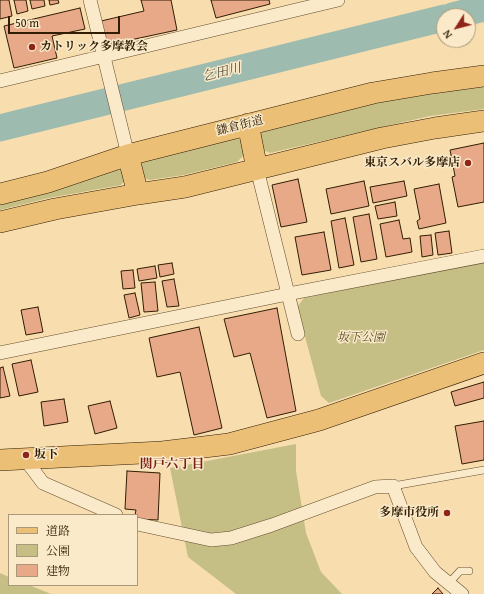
<!DOCTYPE html>
<html>
<head>
<meta charset="utf-8">
<style>
  body { margin:0 }
  #map { position:relative; width:484px; height:594px; overflow:hidden; background:#f8deae; font-family:"Gentium Book Plus","Noto Serif JP",serif }
  canvas { display:block }
  .legend { position:absolute; left:8px; top:514px; width:130px; height:72px; box-sizing:border-box; background:#faeaca; border:1px solid #aa987a; margin:0; padding:5px 7px; list-style:none; font-size:12px; color:#311d03 }
  .legend li { display:flex; align-items:center; gap:8px; height:20px }
  .legend b { width:20px; border:1px solid #aa987a }
  .north { position:absolute; left:436px; top:8px; width:40px; height:40px; box-sizing:border-box; background:#faeaca; border:1px solid #aa987a; border-radius:50%; rotate:234deg; font-size:11px; font-weight:700; line-height:16px; text-align:center; color:#311d03 }
  .north::after { content:''; display:block; margin:auto; width:14px; height:18px; background:#8f2418; clip-path:polygon(50% 0,100% 100%,50% 72%,0 100%) }
  .scale { position:absolute; left:8px; top:16px; width:112px; height:18px; box-sizing:border-box; border:2px solid #311d03; border-top:0; padding-left:5px; font-size:12px; line-height:14px; white-space:nowrap; color:#311d03; -webkit-text-stroke:3px #faeaca; paint-order:stroke }
</style>
</head>
<body>
<div id="map">
<canvas width="484" height="594"></canvas>
<ul class="legend">
<li><b style="height:5px;background:#ecbf77"></b>道路</li>
<li><b style="height:11px;background:#c5bf85"></b>公園</li>
<li><b style="height:11px;background:#e7a988"></b>建物</li>
</ul>
<div class="north">N</div>
<div class="scale">50 m</div>
</div>
<script>
const g = document.querySelector('canvas').getContext('2d');
g.lineJoin = 'round';
function fill(path, color) {
  g.fillStyle = color;
  g.fill(path, 'evenodd');
}
function toPath(rows) {
  const path = new Path2D();
  for (const r of rows) {
    path.moveTo(r[0], r[1]);
    for (let i = 2; i < r.length; i += 2) path.lineTo(r[i], r[i + 1]);
  }
  return path;
}
function strokePath(path, color, width, dash) {
  g.strokeStyle = color;
  g.lineWidth = width;
  g.lineCap = dash ? 'butt' : 'round';
  g.setLineDash(dash || []);
  g.stroke(path);
}
function label(font, color, halo, rows, align = 'center') {
  g.font = font + ' "Gentium Book Plus","Noto Serif JP",serif';
  g.lineWidth = 3;
  g.setLineDash([]);
  g.textBaseline = 'middle';
  g.strokeStyle = halo;
  g.fillStyle = color;
  for (const [text, x, y, turn = 0] of rows) {
    g.save();
    g.translate(x, y);
    g.rotate((+turn || 0) * Math.PI / 180);
    g.textAlign = isNaN(turn) ? turn : align;
    if (halo) g.strokeText(text, 0, 0);
    g.fillText(text, 0, 0);
    g.restore();
  }
}
fill(toPath([
  [484,85,484,109,430,116,270,153,263,150,259,135,265,130,379,102],
  [232,137,242,140,246,146,243,156,237,162,184,175,149,180,142,177,138,168,142,161],
  [117,169,124,172,126,179,121,185,49,198,0,210,0,202],
  [484,261,484,350,329,403,321,396,297,307,304,298],
  [296,444,296,471,306,533,321,572,342,594,236,594,188,557,170,468],
  [0,573,9,577,9,585,29,585,51,594,0,594]
]), '#c5bf85');
strokePath(toPath([
  [452,16,484,8],
  [0,128,444,18]
]), '#9ebbaf', 27);
const building = toPath([
  [0,0,9,0,12,16,0,19,0,0],
  [14,0,26,0,28,11,17,14,14,0],
  [30,0,44,0,45,6,32,9,30,0],
  [49,0,58,0,59,3,50,5,49,0],
  [141,0,171,0,177,30,107,45,101,21,144,11,141,0],
  [211,0,269,0,270,4,216,18,211,0],
  [80,8,85,29,52,36,57,58,14,68,4,26,80,8],
  [484,143,484,202,458,207,452,177,455,176,450,150,484,143],
  [298,179,307,222,281,227,272,185,298,179],
  [364,181,369,206,331,214,326,189,364,181],
  [404,181,407,196,373,203,370,187,404,181],
  [439,184,446,223,419,229,417,221,420,219,414,189,439,184],
  [395,202,397,216,378,219,375,206,395,202],
  [369,214,377,259,361,262,353,217,369,214],
  [345,218,354,265,339,268,331,221,345,218],
  [399,220,403,239,410,238,412,252,386,257,380,224,399,220],
  [449,231,452,253,438,255,435,233,449,231],
  [324,232,331,270,302,275,295,237,324,232],
  [431,235,433,255,422,257,420,236,431,235],
  [172,263,174,274,160,277,158,265,172,263],
  [155,266,157,278,139,281,137,269,155,266],
  [133,270,135,288,123,289,121,271,133,270],
  [174,279,179,306,167,307,162,281,174,279],
  [155,282,158,311,144,312,141,283,155,282],
  [135,293,140,315,129,318,124,295,135,293],
  [38,307,43,332,26,335,21,310,38,307],
  [277,308,296,411,267,418,250,353,234,357,224,319,277,308],
  [199,327,222,428,194,435,180,372,157,377,149,338,199,327],
  [31,360,38,392,19,396,12,364,31,360],
  [3,367,10,396,0,398,0,368,3,367],
  [484,382,484,398,455,406,451,392,484,382],
  [64,399,68,422,44,426,41,402,64,399],
  [110,401,117,428,95,434,88,406,110,401],
  [484,421,484,460,462,464,455,426,484,421],
  [127,471,160,473,158,520,137,519,137,515,135,515,136,510,125,509,127,471],
  [438,588,443,594,432,594,438,588]
]);
fill(building, '#e7a988');
strokePath(building, '#311d03', 1);
const service = toPath([
  [393,486,484,470],
  [449,583,460,571,469,571]
]);
const minor = toPath([
  [90,0,128,155],
  [0,81,338,0],
  [257,169,298,334],
  [0,353,288,294,484,256],
  [25,459,43,483,116,515],
  [137,524,211,540,231,538,272,525,375,487,393,486,416,547,435,572,462,594]
]);
const primary = toPath([
  [248,124,257,169],
  [128,155,138,194],
  [0,194,48,182,128,155,373,93,432,83,484,76],
  [0,222,55,209,138,194,185,187,382,138,435,128,484,121],
  [0,460,162,452,229,444,319,420,484,363]
]);
strokePath(service, '#634d2e', 8);
strokePath(minor, '#634d2e', 14);
strokePath(primary, '#311d03', 22);
strokePath(service, '#faeaca', 7);
strokePath(minor, '#faeaca', 13);
strokePath(primary, '#ecbf77', 21);
for (const [x, y, r, color] of [
  [32,47,4,"#8f2418"],
  [468,163,4,"#8f2418"],
  [26,455,4,"#8f2418"],
  [447,513,4,"#8f2418"]
]) {
  const dot = new Path2D();
  dot.arc(x, y, r, 0, 2 * Math.PI);
  g.fillStyle = color;
  g.fill(dot);
  strokePath(dot, '#faeaca', 1.5);
}
label('bold 12px', '#311d03', '#faeaca', [
  ["カトリック多摩教会",40,47],
  ["東京スバル多摩店",460,163,"right"],
  ["坂下",34,455],
  ["多摩市役所",439,513,"right"]
], 'left');
label('12px', '#311d03', '#faeaca', [
  ["鎌倉街道",240,126,-14]
]);
label('italic 12px', '#5d4e2a', '#faeaca', [
  ["坂下公園",361,338]
]);
label('italic 13px', '#524c37', '#faeaca', [
  ["乞田川",222,73,-14]
]);
label('bold 13px', '#7a1f14', '#faeaca', [
  ["関戸六丁目",172,465]
]);
</script>
</body>
</html>
